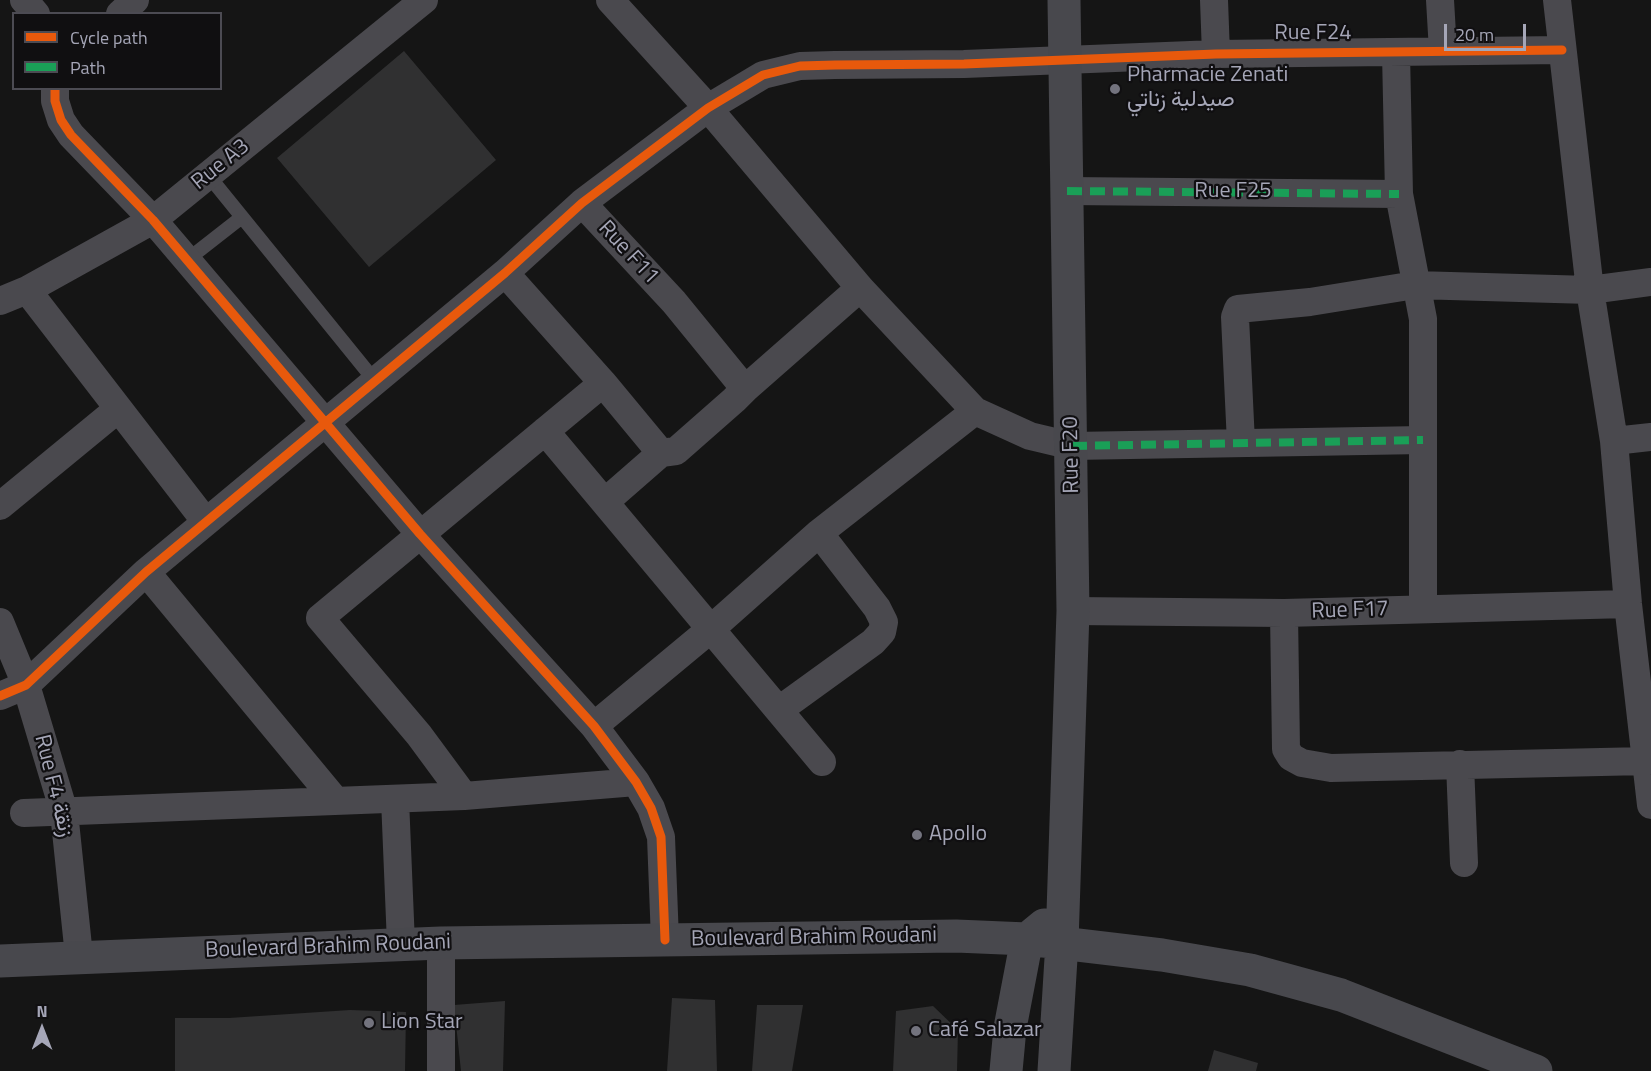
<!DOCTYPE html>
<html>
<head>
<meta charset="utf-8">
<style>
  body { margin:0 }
  #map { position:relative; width:1651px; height:1071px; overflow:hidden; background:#151515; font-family:"Titillium Web",sans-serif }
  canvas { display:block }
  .legend { position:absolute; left:12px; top:12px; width:210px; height:78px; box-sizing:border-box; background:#100f11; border:2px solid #4c4b53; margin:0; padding:8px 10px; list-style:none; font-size:18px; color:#a5a6b7 }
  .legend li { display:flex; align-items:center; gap:12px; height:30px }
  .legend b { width:30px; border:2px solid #4c4b53 }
  .north { position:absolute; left:12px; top:999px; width:60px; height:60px; -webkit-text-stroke:4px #100f11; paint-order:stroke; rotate:0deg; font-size:16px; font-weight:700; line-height:24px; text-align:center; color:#a5a6b7 }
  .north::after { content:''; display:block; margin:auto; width:21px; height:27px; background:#a5a6b7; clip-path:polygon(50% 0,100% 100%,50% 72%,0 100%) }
  .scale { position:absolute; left:1444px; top:24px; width:82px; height:27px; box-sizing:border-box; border:3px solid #a5a6b7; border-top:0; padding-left:8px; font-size:18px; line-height:21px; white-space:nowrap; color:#a5a6b7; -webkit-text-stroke:4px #100f11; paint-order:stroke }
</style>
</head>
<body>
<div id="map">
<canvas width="1651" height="1071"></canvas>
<ul class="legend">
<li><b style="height:8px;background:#e8590c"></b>Cycle path</li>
<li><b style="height:8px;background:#1a9f57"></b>Path</li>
</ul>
<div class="north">N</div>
<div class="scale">20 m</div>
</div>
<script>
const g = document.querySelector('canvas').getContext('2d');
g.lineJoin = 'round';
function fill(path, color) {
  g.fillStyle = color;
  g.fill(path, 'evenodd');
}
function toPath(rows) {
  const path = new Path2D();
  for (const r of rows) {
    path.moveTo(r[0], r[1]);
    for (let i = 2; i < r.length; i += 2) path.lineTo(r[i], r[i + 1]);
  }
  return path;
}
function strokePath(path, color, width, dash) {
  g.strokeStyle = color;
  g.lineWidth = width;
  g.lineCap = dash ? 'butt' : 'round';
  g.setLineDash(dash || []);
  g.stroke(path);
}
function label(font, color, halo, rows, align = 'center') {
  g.font = font + ' "Titillium Web",Vazirmatn,sans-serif';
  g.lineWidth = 4.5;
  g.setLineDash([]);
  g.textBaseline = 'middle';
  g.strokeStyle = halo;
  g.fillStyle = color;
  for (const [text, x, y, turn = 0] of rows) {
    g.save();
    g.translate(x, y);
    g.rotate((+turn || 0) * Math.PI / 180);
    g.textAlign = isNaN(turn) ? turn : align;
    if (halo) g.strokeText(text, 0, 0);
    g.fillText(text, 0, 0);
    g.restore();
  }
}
fill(toPath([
  [404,51,496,160,369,267,277,158],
  [672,998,715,1000,717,1071,667,1071],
  [505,1001,503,1071,461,1071,454,1005],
  [757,1005,803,1005,792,1071,752,1071],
  [933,1006,958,1030,957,1071,893,1071,896,1011],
  [350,1010,406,1012,405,1071,175,1071,175,1018,229,1018],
  [1214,1050,1258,1063,1256,1071,1208,1071]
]), '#303031');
strokePath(toPath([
  [208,175,375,381],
  [187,260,242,217]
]), '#4a494e', 14);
strokePath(toPath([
  [24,0,36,14],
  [610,0,708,108,860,288,975,411,1030,436,1072,446,1423,440],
  [1214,0,1216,54],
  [1440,0,1443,51],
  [1557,0,1590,290,1614,441,1628,604,1651,805],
  [120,14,135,0],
  [1396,53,1399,194,1423,319,1423,608],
  [55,88,55,101,61,120,71,135,153,220,420,534,594,726,636,782,651,808,661,837,665,940],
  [1067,191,1399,194],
  [505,273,603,383,661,453,676,451,734,400,745,389,674,302,582,203],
  [27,290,206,522],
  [0,301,27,290,153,220,424,0],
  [745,389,860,288],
  [545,431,822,762],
  [1614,441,1651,437],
  [1241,443,1235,317,1238,309,1310,302,1415,285,1590,290,1651,282],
  [606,501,661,453],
  [0,506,118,409],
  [146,572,335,800],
  [1073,611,1284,613,1628,604],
  [1284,613,1286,749,1291,757,1302,763,1331,768,1646,761],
  [0,622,26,685,64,812,79,956],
  [0,696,26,685,146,572,505,273,582,203,708,108,763,75,800,66,835,65,964,64,1216,54,1562,50],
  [779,710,873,642,882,632,884,622,877,608,819,533],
  [594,726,712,628,819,533,975,411],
  [1460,764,1464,863],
  [464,796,419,735,320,618,603,383],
  [395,799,401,944],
  [24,813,464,796,636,782],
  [441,1071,441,943]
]), '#4a494e', 28);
strokePath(toPath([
  [0,961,441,943,956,936,1027,939,1162,955,1250,970,1341,995,1536,1071],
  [1006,1071,1010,1028,1027,939,1044,925],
  [1054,1071,1062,942,1073,611,1064,0]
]), '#48484d', 33);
strokePath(toPath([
  [1067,191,1399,194],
  [1072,446,1423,440]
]), '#1a9f57', 8, [15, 8]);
strokePath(toPath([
  [55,88,55,101,61,120,71,135,153,220,420,534,594,726,636,782,651,808,661,837,665,940],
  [0,696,26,685,146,572,505,273,582,203,708,108,763,75,800,66,835,65,964,64,1216,54,1562,50]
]), '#e8590c', 9);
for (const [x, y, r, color] of [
  [1115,89,6,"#73737e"],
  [917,835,6,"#73737e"],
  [369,1023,6,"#73737e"],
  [916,1031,6,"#73737e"]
]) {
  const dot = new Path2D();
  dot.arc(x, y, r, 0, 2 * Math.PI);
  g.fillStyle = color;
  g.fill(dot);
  strokePath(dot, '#100f11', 2);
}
label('22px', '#a5a6b7', '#100f11', [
  ["Rue F24",1313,34],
  ["Rue A3",221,165,-39],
  ["Rue F25",1233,192],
  ["Rue F11",628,253,47],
  ["Rue F20",1072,455,-91],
  ["Rue F17",1350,611,-2],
  ["Rue F4 زنقة",53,786,76],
  ["Boulevard Brahim Roudani",814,938,-1],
  ["Boulevard Brahim Roudani",328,947,-2]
]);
label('22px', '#a5a6b7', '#100f11', [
  ["Pharmacie Zenati",1127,76],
  ["صيدلية زناتي",1127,101],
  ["Apollo",929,835],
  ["Lion Star",381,1023],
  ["Café Salazar",928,1031]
], 'left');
</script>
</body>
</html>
